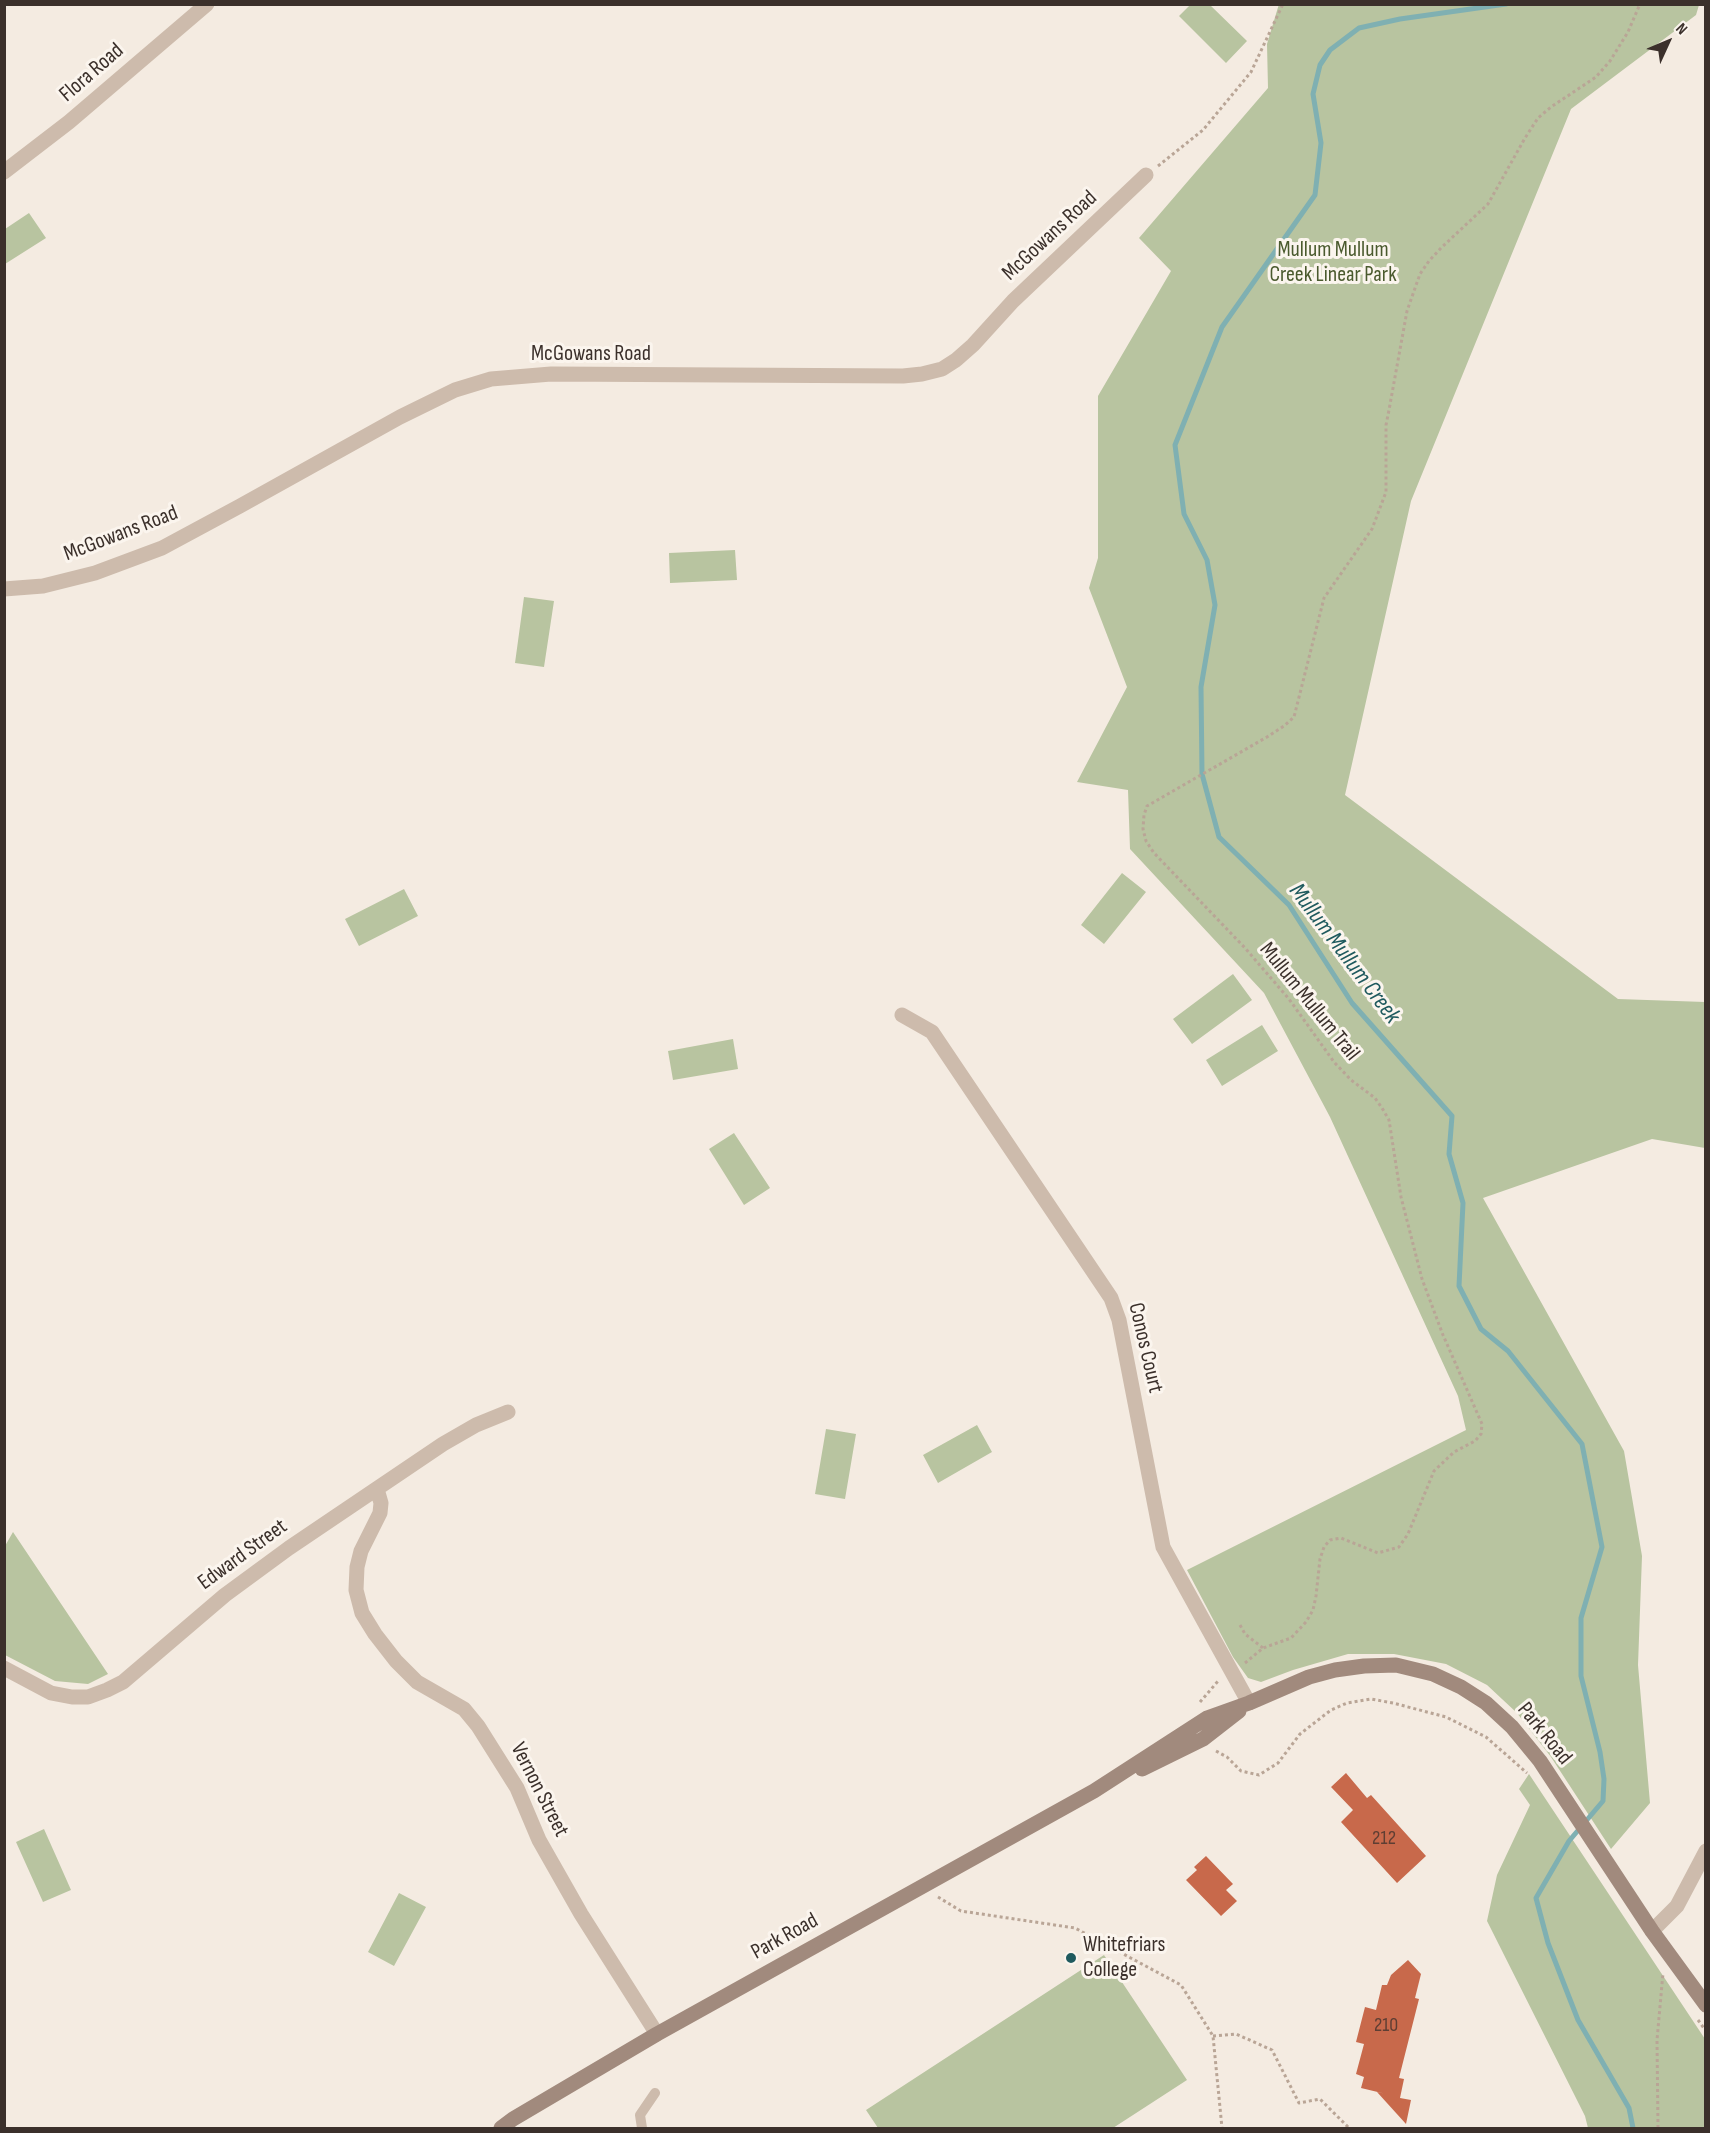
<!DOCTYPE html>
<html>
<head>
<meta charset="utf-8">
<style>
  body { margin:0 }
  #map { position:relative; width:1710px; height:2133px; overflow:hidden; background:#f4ebe1; font-family:"Sofia Sans Condensed",sans-serif }
  canvas { display:block }
  .frame { position:absolute; inset:0; border:6px solid #3b302b; pointer-events:none }
  .north { position:absolute; left:1638px; top:12px; width:60px; height:60px; -webkit-text-stroke:4px #fbf5ee; paint-order:stroke; rotate:46deg; font-size:16px; font-weight:700; line-height:24px; text-align:center; color:#3b302b }
  .north::after { content:''; display:block; margin:auto; width:21px; height:27px; background:#3b302b; clip-path:polygon(50% 0,100% 100%,50% 72%,0 100%) }
</style>
</head>
<body>
<div id="map">
<canvas width="1710" height="2133"></canvas>
<div class="frame"></div>
<div class="north">N</div>
</div>
<script>
const g = document.querySelector('canvas').getContext('2d');
g.lineJoin = 'round';
function fill(path, color) {
  g.fillStyle = color;
  g.fill(path, 'evenodd');
}
function toPath(rows) {
  const path = new Path2D();
  for (const r of rows) {
    path.moveTo(r[0], r[1]);
    for (let i = 2; i < r.length; i += 2) path.lineTo(r[i], r[i + 1]);
  }
  return path;
}
function strokePath(path, color, width, dash) {
  g.strokeStyle = color;
  g.lineWidth = width;
  g.lineCap = dash ? 'butt' : 'round';
  g.setLineDash(dash || []);
  g.stroke(path);
}
function label(font, color, halo, rows, align = 'center') {
  g.font = font + ' "Sofia Sans Condensed",sans-serif';
  g.lineWidth = 6;
  g.setLineDash([]);
  g.textBaseline = 'middle';
  g.strokeStyle = halo;
  g.fillStyle = color;
  for (const [text, x, y, turn = 0] of rows) {
    g.save();
    g.translate(x, y);
    g.rotate((+turn || 0) * Math.PI / 180);
    g.textAlign = isNaN(turn) ? turn : align;
    if (halo) g.strokeText(text, 0, 0);
    g.fillText(text, 0, 0);
    g.restore();
  }
}
fill(toPath([
  [1279,4,1699,5,1696,15,1571,109,1411,501,1345,795,1618,999,1705,1002,1705,1148,1652,1139,1483,1198,1624,1451,1642,1556,1638,1665,1650,1803,1611,1849,1551,1757,1517,1713,1487,1685,1446,1664,1394,1654,1348,1654,1293,1670,1261,1682,1248,1678,1233,1657,1187,1570,1466,1430,1458,1396,1330,1117,1264,993,1130,849,1128,790,1077,782,1127,687,1089,588,1098,558,1098,396,1171,271,1139,238,1268,88,1267,44],
  [1190,5,1210,5,1247,41,1226,63,1179,16],
  [29,213,46,238,5,264,5,229],
  [735,550,737,580,670,583,669,553],
  [524,597,554,601,544,667,515,663],
  [1122,873,1146,892,1104,944,1081,925],
  [404,889,418,916,359,946,345,919],
  [1233,974,1252,1000,1192,1044,1173,1019],
  [1262,1025,1278,1051,1222,1086,1206,1060],
  [733,1039,738,1069,673,1080,668,1051],
  [734,1133,770,1188,744,1205,709,1149],
  [977,1425,992,1452,938,1483,923,1455],
  [826,1429,856,1434,845,1499,815,1494],
  [13,1532,108,1674,88,1684,55,1681,5,1655,5,1546],
  [1529,1774,1705,2039,1705,2128,1588,2128,1585,2116,1487,1921,1497,1875,1530,1805,1519,1789],
  [44,1829,71,1890,43,1902,16,1842],
  [399,1893,426,1907,394,1966,368,1952],
  [1104,1955,1187,2080,1113,2128,878,2128,866,2110]
]), '#b8c4a0');
strokePath(toPath([
  [1506,4,1400,19,1359,28,1330,50,1320,65,1313,94,1321,143,1315,195,1222,327,1175,445,1184,514,1207,560,1215,605,1201,687,1202,774,1219,837,1289,905,1352,1003,1452,1116,1449,1154,1463,1203,1459,1286,1481,1329,1508,1351,1582,1444,1602,1547,1581,1618,1581,1676,1600,1752,1604,1779,1603,1801,1569,1841,1536,1898,1548,1943,1578,2020,1629,2108,1633,2128]
]), '#7fb0b2', 5);
fill(toPath([
  [1346,1773,1367,1798,1371,1795,1426,1856,1397,1883,1341,1822,1353,1810,1331,1787],
  [1206,1856,1233,1884,1226,1890,1237,1901,1221,1916,1186,1880,1197,1870,1194,1867],
  [1408,1960,1421,1974,1415,1998,1419,1999,1399,2078,1404,2079,1400,2098,1411,2100,1406,2124,1377,2092,1386,2094,1361,2088,1364,2077,1356,2074,1364,2044,1356,2042,1365,2007,1376,2010,1382,1985,1387,1985,1391,1975]
]), '#c8694b');
strokePath(toPath([
  [1158,166,1203,130,1251,72,1283,4],
  [1240,1625,1245,1634,1263,1648],
  [1245,1663,1263,1648,1291,1638,1306,1622,1313,1610,1316,1596,1320,1559,1324,1547,1330,1540,1341,1538,1378,1553,1399,1547,1408,1534,1434,1471,1454,1452,1475,1441,1481,1434,1482,1424,1443,1335,1422,1279,1401,1197,1389,1120,1382,1108,1375,1098,1351,1080,1334,1062,1289,999,1245,948,1154,853,1146,841,1143,829,1144,815,1147,806,1267,737,1284,726,1294,717,1324,598,1372,529,1386,492,1386,425,1389,410,1407,311,1420,274,1429,261,1441,248,1488,204,1525,138,1538,118,1551,107,1596,77,1610,61,1628,32,1640,4],
  [1200,1702,1219,1680],
  [1216,1751,1227,1757,1241,1771,1259,1775,1278,1763,1300,1734,1331,1710,1347,1703,1371,1699,1393,1703,1446,1717,1486,1737,1527,1773],
  [938,1897,961,1911,1075,1928,1181,1985,1213,2036,1222,2128],
  [1698,2020,1706,2031],
  [1213,2036,1236,2034,1272,2050,1299,2103,1320,2099,1349,2128],
  [1658,2128,1657,2040,1663,1973]
]), '#b9a596', 3, [3, 3]);
strokePath(toPath([
  [642,2128,640,2115,655,2093]
]), '#cdbbac', 10);
strokePath(toPath([
  [4,172,69,122,207,4],
  [4,589,43,586,95,573,162,548,240,506,400,417,455,390,491,379,551,374,903,376,922,374,942,369,956,360,973,345,1013,301,1146,175],
  [902,1015,932,1032,1111,1298,1119,1320,1163,1547,1249,1703],
  [377,1489,381,1503,380,1513,361,1551,357,1567,356,1590,362,1613,375,1634,396,1661,417,1682,464,1709,478,1726,517,1788,539,1840,581,1914,657,2034],
  [4,1668,51,1693,72,1697,88,1697,107,1690,123,1682,225,1595,289,1548,443,1444,476,1425,508,1412],
  [1652,1931,1677,1906,1706,1851]
]), '#cdbbac', 15);
strokePath(toPath([
  [1142,1769,1203,1739,1239,1711],
  [501,2128,513,2119,657,2034,1094,1791,1207,1718,1249,1703,1309,1677,1335,1670,1364,1666,1396,1665,1433,1674,1461,1687,1486,1703,1512,1727,1540,1761,1652,1931,1706,2005]
]), '#a18a7d', 15);
for (const [x, y, r, color] of [
  [1071,1958,6,"#1f5a5e"]
]) {
  const dot = new Path2D();
  dot.arc(x, y, r, 0, 2 * Math.PI);
  g.fillStyle = color;
  g.fill(dot);
  strokePath(dot, '#fbf5ee', 2);
}
label('20px', '#5e3e33', null, [
  ["212",1384,1839],
  ["210",1386,2026]
]);
label('22px', '#3b302b', '#fbf5ee', [
  ["Flora Road",92,73,-41],
  ["McGowans Road",1050,236,-43],
  ["McGowans Road",591,354],
  ["McGowans Road",121,534,-21],
  ["Mullum Mullum Trail",1309,1002,51],
  ["Conos Court",1145,1348,77],
  ["Edward Street",243,1555,-36],
  ["Park Road",1544,1734,51],
  ["Vernon Street",539,1790,63],
  ["Park Road",785,1937,-29]
]);
label('22px', '#4a5a2e', '#fbf5ee', [
  ["Mullum Mullum",1333,250],
  ["Creek Linear Park",1333,275]
]);
label('22px', '#3b302b', '#fbf5ee', [
  ["Whitefriars",1083,1945],
  ["College",1083,1970]
], 'left');
label('italic 24px', '#1f5a5e', '#fbf5ee', [
  ["Mullum Mullum Creek",1344,954,53]
]);
</script>
</body>
</html>
